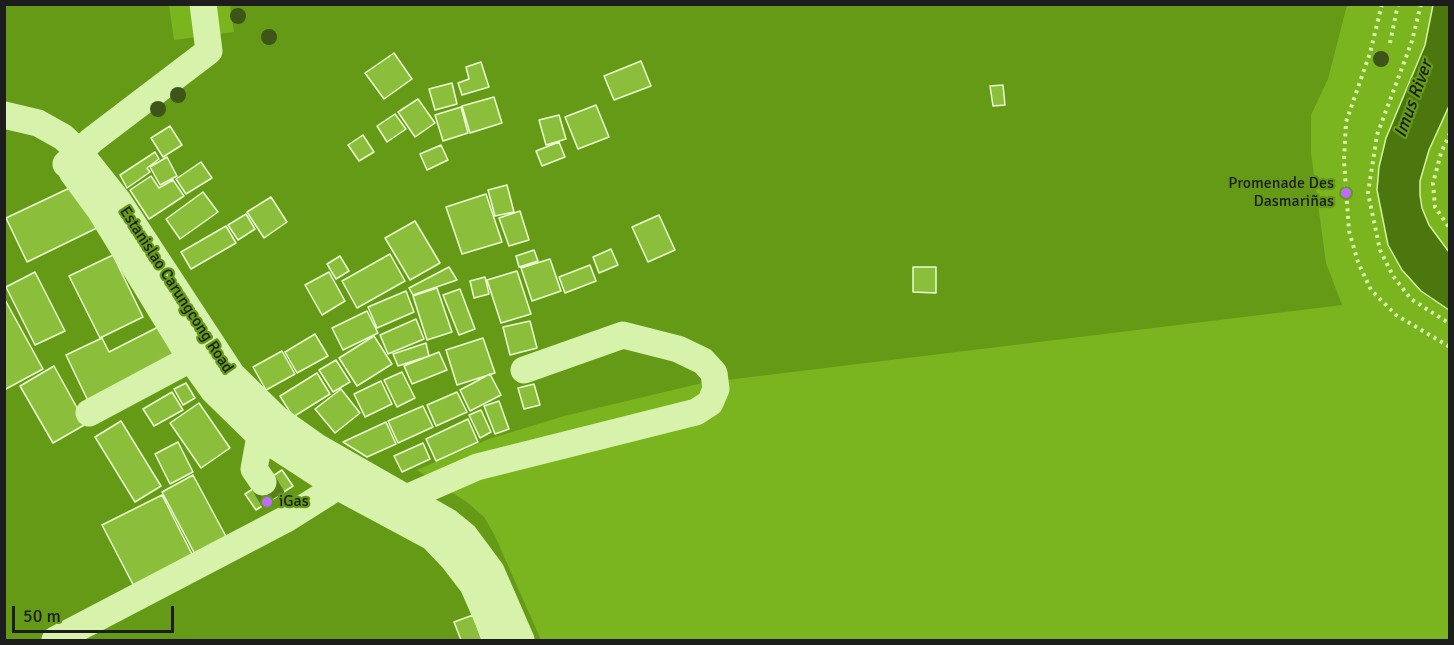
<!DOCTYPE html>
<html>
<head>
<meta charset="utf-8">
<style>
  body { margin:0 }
  #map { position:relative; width:1454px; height:645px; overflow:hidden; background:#659a17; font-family:Signika,sans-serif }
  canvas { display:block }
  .frame { position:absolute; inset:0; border:6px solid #1d1d1d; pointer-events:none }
  .scale { position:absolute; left:12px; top:606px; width:162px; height:27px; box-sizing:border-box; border:3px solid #1d1d1d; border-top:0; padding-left:8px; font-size:18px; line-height:21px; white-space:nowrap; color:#1d1d1d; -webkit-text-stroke:4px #659a17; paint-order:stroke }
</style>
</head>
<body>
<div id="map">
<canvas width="1454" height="645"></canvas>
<div class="frame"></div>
<div class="scale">50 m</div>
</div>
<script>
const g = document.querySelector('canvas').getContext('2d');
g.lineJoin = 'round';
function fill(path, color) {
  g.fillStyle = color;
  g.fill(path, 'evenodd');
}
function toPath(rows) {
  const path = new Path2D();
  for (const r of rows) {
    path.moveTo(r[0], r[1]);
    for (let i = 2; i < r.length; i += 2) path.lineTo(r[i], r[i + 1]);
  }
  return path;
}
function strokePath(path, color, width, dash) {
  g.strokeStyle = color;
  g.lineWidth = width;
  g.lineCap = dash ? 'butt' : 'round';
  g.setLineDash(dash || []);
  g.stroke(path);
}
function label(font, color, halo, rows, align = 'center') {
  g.font = font + ' Signika,sans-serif';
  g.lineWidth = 4.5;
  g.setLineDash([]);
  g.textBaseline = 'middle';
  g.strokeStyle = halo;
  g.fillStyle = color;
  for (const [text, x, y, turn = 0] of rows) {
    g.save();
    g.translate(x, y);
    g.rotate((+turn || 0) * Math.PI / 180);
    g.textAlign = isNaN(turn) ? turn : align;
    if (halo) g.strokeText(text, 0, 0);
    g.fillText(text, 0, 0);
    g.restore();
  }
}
fill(toPath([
  [169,5,230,5,234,32,174,40],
  [1347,5,1433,5,1425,45,1386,138,1421,291,1449,310,1449,640,541,640,494,534,484,517,468,503,417,470,489,439,564,416,702,383,1342,305,1326,263,1311,153,1311,115,1328,79],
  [1449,106,1449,252,1429,225,1422,208,1420,195,1420,181,1429,150]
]), '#7ab41f');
const water = toPath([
  [1433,5,1449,5,1449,106,1429,150,1420,181,1420,195,1422,208,1429,225,1449,252,1449,310,1421,291,1402,270,1388,245,1377,190,1379,167,1386,138,1425,45,1433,5]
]);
fill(water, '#4c770f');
strokePath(water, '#d4f49e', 1.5);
const building = toPath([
  [394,53,412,79,384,99,365,73,394,53],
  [641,61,651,86,614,100,604,76,641,61],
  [481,62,489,87,462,95,458,83,469,79,466,67,481,62],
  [452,83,457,104,435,110,429,89,452,83],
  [1003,85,1005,105,993,106,990,86,1003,85],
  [494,97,502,123,470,133,462,106,494,97],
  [418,99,435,123,415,137,398,112,418,99],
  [596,105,609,137,578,149,565,117,596,105],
  [461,107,468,133,443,141,435,115,461,107],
  [395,114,406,129,387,142,377,126,395,114],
  [559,115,566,139,546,145,539,120,559,115],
  [170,126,182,145,163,157,151,138,170,126],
  [363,135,374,152,359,161,348,145,363,135],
  [559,142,565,157,542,166,536,151,559,142],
  [441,145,448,160,427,170,420,154,441,145],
  [155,152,159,159,147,168,150,172,127,188,120,175,155,152],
  [167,157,177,176,160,185,150,167,167,157],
  [201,162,212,178,186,194,176,179,201,162],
  [151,176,159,188,173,180,184,196,149,219,130,190,151,176],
  [78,184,99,227,27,262,6,218,78,184],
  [507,185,514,212,495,216,488,190,507,185],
  [203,192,218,212,180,239,166,219,203,192],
  [486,194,502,242,462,254,446,207,486,194],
  [271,197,287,222,264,238,247,212,271,197],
  [520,211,529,240,509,246,499,218,520,211],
  [246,214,255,229,238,240,228,225,246,214],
  [659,215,675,250,648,262,632,227,659,215],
  [415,221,440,263,410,280,385,238,415,221],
  [226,226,236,243,191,269,181,252,226,226],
  [611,249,618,265,599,273,593,257,611,249],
  [534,250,538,261,519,267,516,256,534,250],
  [390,254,405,281,357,308,342,281,390,254],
  [113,255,143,317,100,338,69,276,113,255],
  [340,256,349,271,336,279,327,264,340,256],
  [550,259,561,291,532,301,521,268,550,259],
  [590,265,596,281,565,293,559,277,590,265],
  [449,267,457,280,413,295,409,288,449,267],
  [913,267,936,267,936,293,913,292,913,267],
  [517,271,531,314,501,323,487,280,517,271],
  [35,272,65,331,35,345,6,287,35,272],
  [329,272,345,301,322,315,305,285,329,272],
  [485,277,489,294,474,298,470,281,485,277],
  [437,288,452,332,427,340,413,296,437,288],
  [460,289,475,329,459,335,443,295,460,289],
  [406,291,414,312,377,328,368,307,406,291],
  [4,298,43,369,4,390,4,298],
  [367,311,378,333,343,350,332,328,367,311],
  [416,319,424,339,388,354,380,335,416,319],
  [530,321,537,348,510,355,503,327,530,321],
  [164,324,181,358,89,403,66,355,102,338,109,352,164,324],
  [315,334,328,356,297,373,285,352,315,334],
  [374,336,392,364,357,386,339,358,374,336],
  [483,338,495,373,457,385,446,350,483,338],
  [426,343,429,356,398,366,393,354,426,343],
  [282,351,295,374,266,390,253,367,282,351],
  [439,352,447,370,412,384,404,366,439,352],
  [336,360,350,382,333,392,319,370,336,360],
  [54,366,86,424,53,443,20,386,54,366],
  [402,372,415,398,397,407,384,380,402,372],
  [317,373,330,394,293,417,280,396,317,373],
  [490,374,501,395,470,411,460,390,490,374],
  [381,381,392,404,365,417,354,394,381,381],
  [186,383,195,398,183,405,174,389,186,383],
  [534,384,540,405,524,409,518,388,534,384],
  [341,389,360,413,335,433,315,409,341,389],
  [172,392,183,410,154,426,143,409,172,392],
  [457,392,467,412,436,426,427,405,457,392],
  [499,401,509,429,495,434,484,406,499,401],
  [199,403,230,448,201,468,170,423,199,403],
  [423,406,433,427,398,443,388,421,423,406],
  [481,410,491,432,480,438,469,415,481,410],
  [468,419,478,442,436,461,426,439,468,419],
  [121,421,161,486,135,502,95,437,121,421],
  [386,422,396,444,367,457,343,442,386,422],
  [178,442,193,472,170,484,155,454,178,442],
  [423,443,430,459,402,472,394,456,423,443],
  [282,470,293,486,256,510,245,494,282,470],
  [193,475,229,542,197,558,162,492,193,475],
  [162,495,197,564,138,594,102,525,162,495],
  [473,615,482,640,461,640,454,622,473,615]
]);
fill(building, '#8bbf3b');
strokePath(building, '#ecfcd3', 1.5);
strokePath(toPath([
  [263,482,273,499]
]), '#578118', 27, [27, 14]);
strokePath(toPath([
  [1382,4,1370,53,1346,122,1344,161,1349,231,1358,262,1371,290,1396,315,1450,347],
  [1421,4,1412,41,1377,135,1368,193,1380,250,1393,276,1411,299,1450,324],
  [1390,43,1398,4],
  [1450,133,1441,153,1433,183,1435,207,1450,229]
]), '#d7f2ab', 4, [3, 4.5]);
strokePath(toPath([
  [4,115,38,123,63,137,79,152,118,201,232,375,276,418,317,447,448,522,465,536,491,571,521,640],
  [66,164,92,140,209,51,203,4],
  [72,172,100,210,191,359,213,390,260,436,337,486,432,537,453,559,473,585,497,640],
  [89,413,207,350],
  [263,482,254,469,260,436,271,424],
  [406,498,477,467,696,412,710,403,716,389,714,373,703,361,678,349,623,335,524,370],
  [55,640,286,519,351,478]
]), '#d7f2ab', 27);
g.fillStyle = '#3d5519';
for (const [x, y] of [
  [238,16],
  [269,37],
  [1381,59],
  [178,95],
  [158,109]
]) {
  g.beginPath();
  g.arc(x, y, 8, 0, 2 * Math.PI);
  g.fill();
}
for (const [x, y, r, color] of [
  [1346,193,6,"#bd6cff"],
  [267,502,6,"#bd6cff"]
]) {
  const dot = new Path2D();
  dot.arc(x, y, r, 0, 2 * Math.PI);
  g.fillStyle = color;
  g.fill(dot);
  strokePath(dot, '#659a17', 2);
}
label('16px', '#1d1d1d', '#659a17', [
  ["Promenade Des",1334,184],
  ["Dasmariñas",1334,202],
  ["iGas",279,502,"left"]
], 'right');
label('16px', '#1d1d1d', '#659a17', [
  ["Estanislao Carungcong Road",176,290,57]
]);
label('italic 18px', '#1b1d19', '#659a17', [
  ["Imus River",1414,99,-70]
]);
</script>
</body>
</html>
